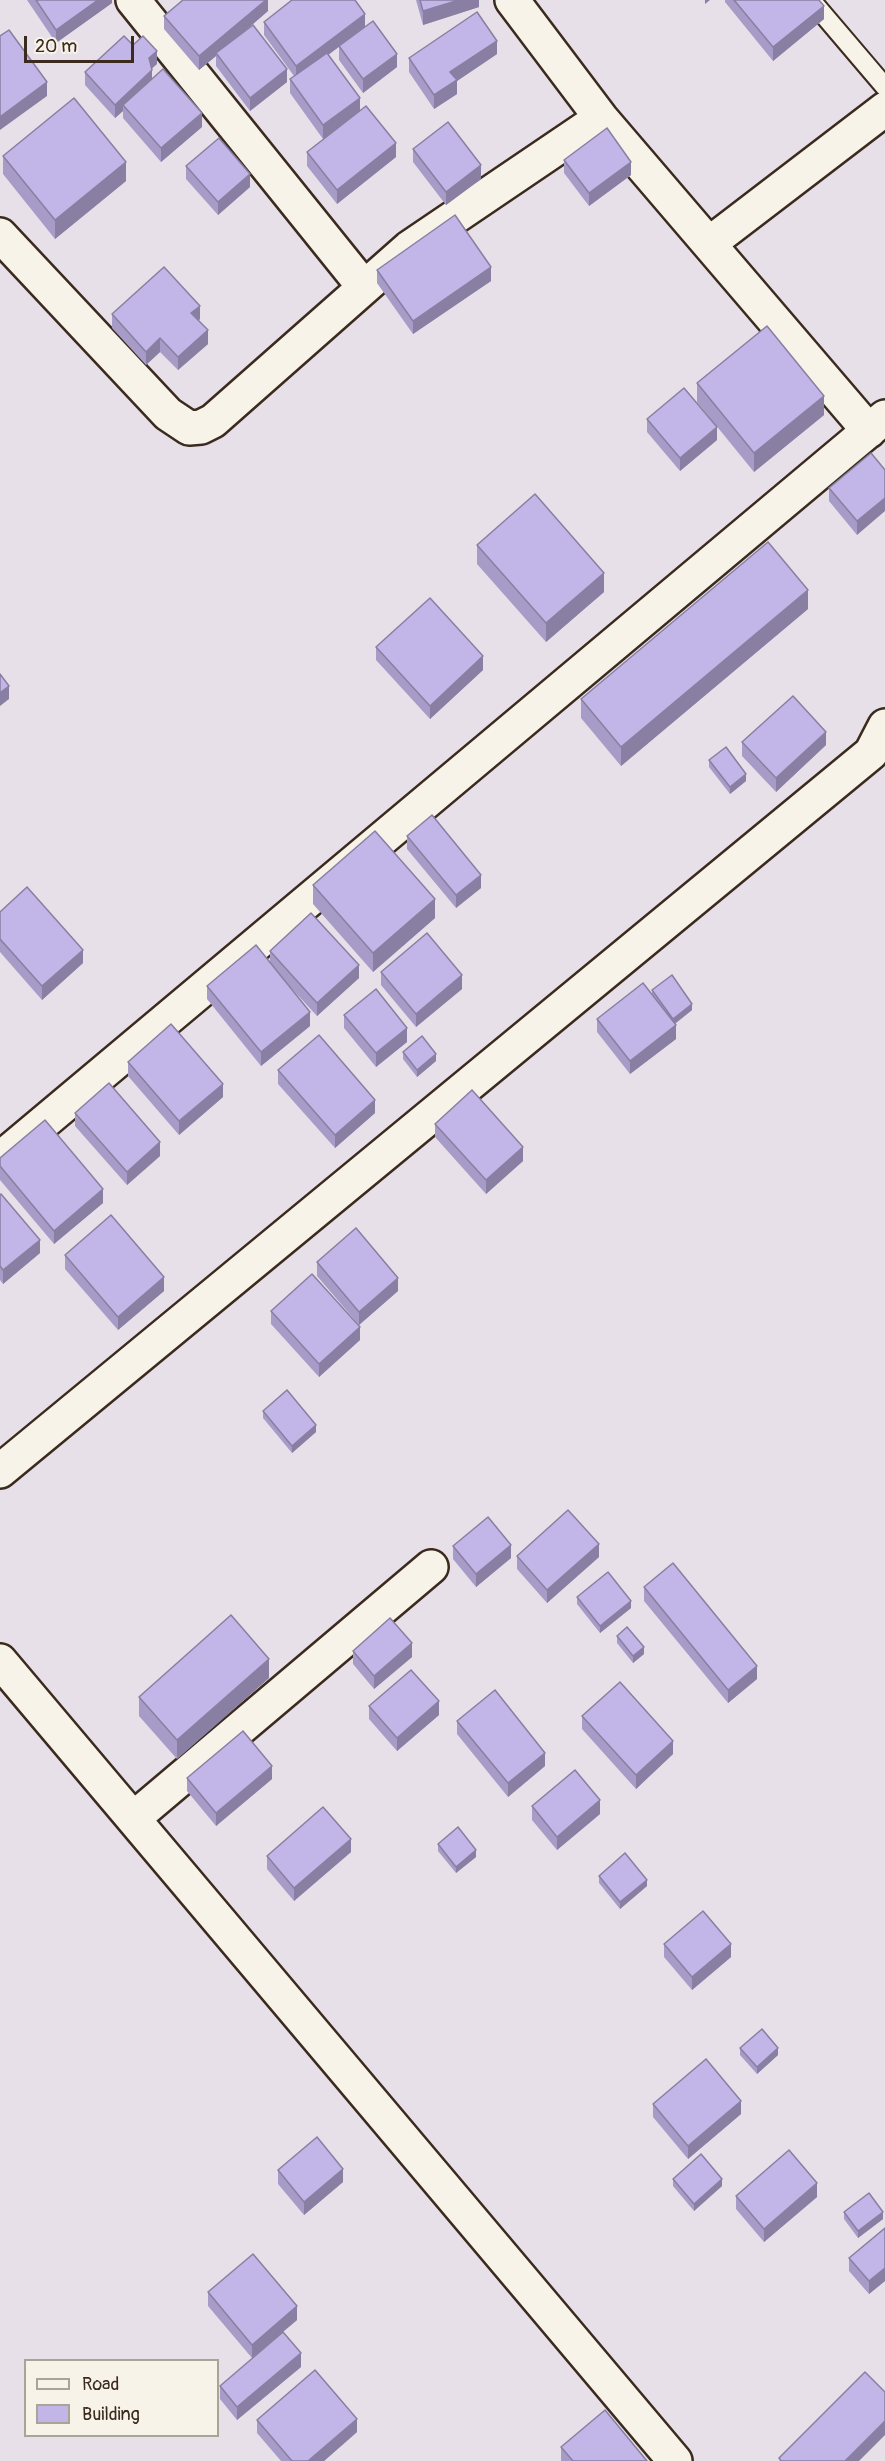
<!DOCTYPE html>
<html>
<head>
<meta charset="utf-8">
<style>
  body { margin:0 }
  #map { position:relative; width:885px; height:2461px; overflow:hidden; background:#e7e0e8; font-family:Pangolin,sans-serif }
  canvas { display:block }
  .legend { position:absolute; left:24px; top:2359px; width:195px; height:78px; box-sizing:border-box; background:#f7f3e8; border:2px solid #aca397; margin:0; padding:8px 10px; list-style:none; font-size:18px; color:#3b2a1e }
  .legend li { display:flex; align-items:center; gap:12px; height:30px }
  .legend b { width:30px; border:2px solid #aca397 }
  .scale { position:absolute; left:24px; top:36px; width:110px; height:27px; box-sizing:border-box; border:3px solid #3b2a1e; border-top:0; padding-left:8px; font-size:18px; line-height:21px; white-space:nowrap; color:#3b2a1e; -webkit-text-stroke:4px #f7f3e8; paint-order:stroke }
</style>
</head>
<body>
<div id="map">
<canvas width="885" height="2461"></canvas>
<ul class="legend">
<li><b style="height:8px;background:#f7f3e8"></b>Road</li>
<li><b style="height:16px;background:#c2b5e7"></b>Building</li>
</ul>
<div class="scale">20 m</div>
</div>
<script>
const g = document.querySelector('canvas').getContext('2d');
g.lineJoin = 'round';
function toPath(rows) {
  const path = new Path2D();
  for (const r of rows) {
    path.moveTo(r[0], r[1]);
    for (let i = 2; i < r.length; i += 2) path.lineTo(r[i], r[i + 1]);
  }
  return path;
}
function strokePath(path, color, width, dash) {
  g.strokeStyle = color;
  g.lineWidth = width;
  g.lineCap = dash ? 'butt' : 'round';
  g.setLineDash(dash || []);
  g.stroke(path);
}
function fill(path, color) {
  g.fillStyle = color;
  g.fill(path, 'evenodd');
}
const service = toPath([
  [811,0,885,87]
]);
const minor = toPath([
  [133,0,364,287],
  [512,0,601,118,869,431],
  [0,235,168,414,189,428,201,427,213,421,409,248,601,118],
  [710,243,885,109],
  [0,1159,885,417],
  [0,1471,871,753,885,726],
  [0,1661,675,2461],
  [134,1818,431,1567]
]);
strokePath(service, '#3b2a1e', 22);
strokePath(minor, '#3b2a1e', 38);
strokePath(service, '#f7f3e8', 18);
strokePath(minor, '#f7f3e8', 33);
fill(toPath([
  [27,0,112,0,112,3,56,43],
  [268,0,268,11,246,30,287,82,250,111,216,66,216,56,199,70,164,29,164,16],
  [416,0,479,0,479,7,423,25],
  [725,0,819,0,824,19,773,61,725,2],
  [264,22,365,27,397,67,363,93,339,60,339,47,328,55,360,110,396,157,337,204,307,166,307,152,341,125,323,139,290,93,290,79,294,76,264,35],
  [133,45,157,64,152,68,152,79,202,127,161,162,123,118,123,111,115,118,85,85,85,72],
  [497,54,457,81,457,94,434,109,409,72,409,58],
  [413,149,481,179,446,205,413,162],
  [3,156,126,181,55,239,3,174],
  [564,160,631,175,589,206,564,173],
  [186,166,250,187,218,215,186,179],
  [377,270,491,281,413,334,377,283],
  [112,314,200,319,198,321,208,344,178,370,160,352,146,365,112,328],
  [697,383,824,415,754,472,697,402],
  [647,419,717,440,680,471,647,432],
  [871,453,857,535,829,501,829,488],
  [477,545,604,592,546,642,477,564],
  [808,609,621,766,581,718,581,699],
  [376,647,483,670,430,719,376,660],
  [742,742,826,745,776,792,742,756],
  [709,760,746,781,730,794,709,767],
  [407,836,481,888,456,908,407,849],
  [313,885,435,918,373,972,313,904],
  [0,912,83,963,42,1000,0,952],
  [270,951,359,978,317,1016,281,977,310,1026,261,1066,207,999,207,986,270,963],
  [381,972,462,989,416,1027,381,985],
  [652,990,692,1010,675,1024,676,1039,630,1074,597,1032,597,1019,652,995],
  [344,1015,407,1042,376,1067,344,1028],
  [403,1052,436,1061,417,1077,403,1059],
  [128,1062,223,1097,179,1135,128,1076],
  [278,1070,375,1113,335,1148,278,1084],
  [75,1113,160,1156,127,1185,75,1126],
  [435,1124,523,1161,486,1194,435,1137],
  [0,1158,103,1203,54,1244,0,1180],
  [0,1195,40,1253,3,1284,0,1280],
  [65,1255,164,1291,118,1330,65,1269],
  [317,1262,398,1291,359,1325,317,1276],
  [271,1311,360,1340,319,1377,271,1324],
  [263,1411,316,1432,292,1453,263,1418],
  [453,1546,511,1558,476,1587,453,1559],
  [517,1556,599,1557,547,1603,517,1569],
  [644,1587,757,1679,728,1703,644,1601],
  [577,1597,631,1608,600,1633,577,1604],
  [617,1636,644,1654,633,1663,617,1643],
  [353,1651,412,1657,374,1689,353,1664],
  [269,1678,177,1759,139,1716,139,1697],
  [369,1706,439,1715,397,1751,369,1719],
  [582,1716,673,1754,636,1789,582,1729],
  [457,1721,545,1766,508,1797,457,1734],
  [187,1778,272,1779,216,1826,187,1791],
  [532,1806,600,1814,557,1850,532,1820],
  [438,1844,476,1857,456,1873,438,1851],
  [351,1852,294,1901,267,1869,267,1856],
  [599,1876,647,1886,620,1909,599,1883],
  [664,1944,731,1957,692,1990,664,1957],
  [740,2048,778,2055,757,2074,740,2055],
  [653,2104,741,2114,688,2159,653,2117],
  [278,2170,343,2182,304,2215,278,2184],
  [673,2179,722,2186,694,2211,673,2186],
  [736,2196,817,2197,764,2242,736,2209],
  [844,2212,883,2219,858,2238,844,2219],
  [885,2228,885,2281,869,2294,849,2271,849,2258],
  [208,2292,297,2320,252,2358,208,2306],
  [301,2367,237,2420,220,2399,220,2386],
  [257,2420,357,2432,324,2461,281,2461,257,2433],
  [561,2447,647,2461,561,2461]
]), '#a79cc7');
fill(toPath([
  [98,0,112,0,112,3,56,43,56,30],
  [266,0,268,0,268,11,217,55,216,53,216,56,199,70,199,56],
  [459,0,479,0,479,7,423,25,423,11],
  [705,0,710,0,705,4],
  [824,6,824,19,773,61,773,47],
  [365,14,365,27,296,79,296,66],
  [497,41,497,54,457,81,457,94,434,109,434,95,450,72],
  [157,51,157,64,149,71,149,58],
  [397,54,397,67,363,93,363,79],
  [287,69,287,82,250,111,250,98],
  [152,70,152,84,123,105,123,111,115,118,115,105],
  [47,82,47,96,0,130,0,117],
  [360,98,360,111,323,139,323,125],
  [202,113,202,127,161,162,161,148],
  [396,143,396,157,337,204,337,190],
  [126,162,126,181,55,239,55,220],
  [631,162,631,175,589,206,589,193],
  [481,165,481,179,446,205,446,192],
  [250,174,250,187,218,215,218,202],
  [491,267,491,281,413,334,413,321],
  [200,306,200,319,191,326,191,313],
  [208,330,208,344,178,370,178,357],
  [160,338,160,352,146,365,146,352],
  [824,396,824,415,754,472,754,453],
  [717,427,717,440,680,471,680,458],
  [885,498,885,511,857,535,857,521],
  [604,573,604,592,546,642,546,623],
  [808,590,808,609,621,766,621,747],
  [483,656,483,670,430,719,430,706],
  [9,686,9,699,0,706,0,693],
  [826,732,826,745,776,792,776,778],
  [746,774,746,781,730,794,730,787],
  [481,875,481,888,456,908,456,895],
  [435,899,435,918,373,972,373,953],
  [83,950,83,963,42,1000,42,986],
  [359,965,359,978,317,1016,317,1003],
  [462,975,462,989,416,1027,416,1014],
  [692,1004,692,1010,673,1025,673,1019],
  [310,1012,310,1026,261,1066,261,1052],
  [676,1025,676,1039,630,1074,630,1061],
  [407,1028,407,1042,376,1067,376,1053],
  [436,1054,436,1061,417,1077,417,1070],
  [223,1084,223,1097,179,1135,179,1121],
  [375,1100,375,1113,335,1148,335,1135],
  [160,1142,160,1156,127,1185,127,1172],
  [523,1147,523,1161,486,1194,486,1180],
  [103,1189,103,1203,54,1244,54,1231],
  [40,1240,40,1253,3,1284,3,1270],
  [164,1277,164,1291,118,1330,118,1317],
  [398,1278,398,1291,359,1325,359,1312],
  [360,1327,360,1340,319,1377,319,1364],
  [316,1425,316,1432,292,1453,292,1446],
  [599,1544,599,1557,547,1603,547,1590],
  [511,1545,511,1558,476,1587,476,1574],
  [631,1601,631,1608,600,1633,600,1626],
  [412,1643,412,1657,374,1689,374,1676],
  [644,1647,644,1654,633,1663,633,1656],
  [269,1659,269,1678,177,1759,177,1740],
  [757,1666,757,1679,728,1703,728,1690],
  [439,1701,439,1715,397,1751,397,1738],
  [673,1741,673,1754,636,1789,636,1775],
  [545,1753,545,1766,508,1797,508,1783],
  [272,1766,272,1779,216,1826,216,1813],
  [600,1800,600,1814,557,1850,557,1837],
  [351,1839,351,1852,294,1901,294,1888],
  [476,1850,476,1857,456,1873,456,1867],
  [647,1880,647,1886,620,1909,620,1902],
  [731,1944,731,1957,692,1990,692,1977],
  [778,2048,778,2055,757,2074,757,2067],
  [741,2101,741,2114,688,2159,688,2146],
  [343,2169,343,2182,304,2215,304,2202],
  [722,2179,722,2186,694,2211,694,2204],
  [817,2183,817,2197,764,2242,764,2229],
  [883,2212,883,2219,858,2238,858,2231],
  [885,2268,885,2281,869,2294,869,2281],
  [297,2306,297,2320,252,2358,252,2345],
  [301,2353,301,2367,237,2420,237,2407],
  [357,2419,357,2432,324,2461,308,2461],
  [885,2421,885,2435,859,2461,845,2461]
]), '#887fa2');
const building = toPath([
  [36,0,98,0,56,30,36,0],
  [183,0,266,0,199,56,164,16,183,0],
  [292,0,355,0,365,14,296,66,264,22,292,0],
  [420,0,459,0,423,11,420,0],
  [734,0,819,0,824,6,773,47,734,0],
  [477,12,497,41,450,72,457,80,434,95,409,58,477,12],
  [373,21,397,54,363,79,339,46,373,21],
  [253,25,287,69,250,98,216,53,253,25],
  [9,30,47,82,0,117,0,36,9,30],
  [124,36,133,45,143,36,157,51,149,58,152,70,115,105,85,72,124,36],
  [327,53,360,98,323,125,290,79,327,53],
  [163,69,202,113,161,148,123,105,163,69],
  [74,98,126,162,55,220,3,156,74,98],
  [366,106,396,143,337,190,307,152,366,106],
  [448,122,481,165,446,192,413,149,448,122],
  [607,128,631,162,589,193,564,160,607,128],
  [219,138,250,174,218,202,186,166,219,138],
  [455,215,491,267,413,321,377,270,455,215],
  [164,267,200,306,191,313,208,330,178,357,160,338,146,352,112,314,164,267],
  [767,326,824,396,754,453,697,383,767,326],
  [684,388,717,427,680,458,647,419,684,388],
  [871,453,885,470,885,498,857,521,829,488,871,453],
  [535,494,604,573,546,623,477,545,535,494],
  [768,542,808,590,621,747,581,699,768,542],
  [430,598,483,656,430,706,376,647,430,598],
  [0,674,9,686,0,693,0,674],
  [793,696,826,732,776,778,742,742,793,696],
  [726,747,746,774,730,787,709,760,726,747],
  [432,815,481,875,456,895,407,836,432,815],
  [375,831,435,899,373,953,313,885,375,831],
  [27,887,83,950,42,986,0,939,0,912,27,887],
  [311,913,359,965,317,1003,270,951,311,913],
  [427,933,462,975,416,1014,381,972,427,933],
  [256,945,310,1012,261,1052,207,986,256,945],
  [672,975,692,1004,673,1019,652,990,672,975],
  [643,983,676,1025,630,1061,597,1019,643,983],
  [376,989,407,1028,376,1053,344,1015,376,989],
  [171,1024,223,1084,179,1121,128,1062,171,1024],
  [319,1035,375,1100,335,1135,278,1070,319,1035],
  [422,1036,436,1054,417,1070,403,1052,422,1036],
  [109,1083,160,1142,127,1172,75,1113,109,1083],
  [472,1090,523,1147,486,1180,435,1124,472,1090],
  [45,1120,103,1189,54,1231,0,1166,0,1158,45,1120],
  [1,1194,40,1240,3,1270,0,1266,0,1195,1,1194],
  [111,1215,164,1277,118,1317,65,1255,111,1215],
  [356,1228,398,1278,359,1312,317,1262,356,1228],
  [312,1274,360,1327,319,1364,271,1311,312,1274],
  [287,1390,316,1425,292,1446,263,1411,287,1390],
  [568,1510,599,1544,547,1590,517,1556,568,1510],
  [488,1517,511,1545,476,1574,453,1546,488,1517],
  [673,1563,757,1666,728,1690,644,1587,673,1563],
  [608,1572,631,1601,600,1626,577,1597,608,1572],
  [231,1615,269,1659,177,1740,139,1697,231,1615],
  [390,1618,412,1643,374,1676,353,1651,390,1618],
  [627,1627,644,1647,633,1656,617,1636,627,1627],
  [411,1670,439,1701,397,1738,369,1706,411,1670],
  [620,1682,673,1741,636,1775,582,1716,620,1682],
  [495,1690,545,1753,508,1783,457,1721,495,1690],
  [243,1731,272,1766,216,1813,187,1778,243,1731],
  [575,1770,600,1800,557,1837,532,1806,575,1770],
  [323,1807,351,1839,294,1888,267,1856,323,1807],
  [458,1827,476,1850,456,1867,438,1844,458,1827],
  [625,1853,647,1880,620,1902,599,1876,625,1853],
  [703,1911,731,1944,692,1977,664,1944,703,1911],
  [762,2029,778,2048,757,2067,740,2048,762,2029],
  [706,2059,741,2101,688,2146,653,2104,706,2059],
  [317,2137,343,2169,304,2202,278,2170,317,2137],
  [789,2150,817,2183,764,2229,736,2196,789,2150],
  [701,2154,722,2179,694,2204,673,2179,701,2154],
  [869,2193,883,2212,858,2231,844,2212,869,2193],
  [885,2228,885,2268,869,2281,849,2258,885,2228],
  [253,2254,297,2306,252,2345,208,2292,253,2254],
  [283,2332,301,2353,237,2407,220,2386,283,2332],
  [315,2370,357,2419,308,2461,292,2461,257,2420,315,2370],
  [865,2372,885,2392,885,2421,845,2461,781,2461,779,2458,865,2372],
  [605,2410,647,2461,573,2461,561,2447,605,2410]
]);
fill(building, '#c2b5e7');
strokePath(building, '#887fa2', 1.5);
</script>
</body>
</html>
